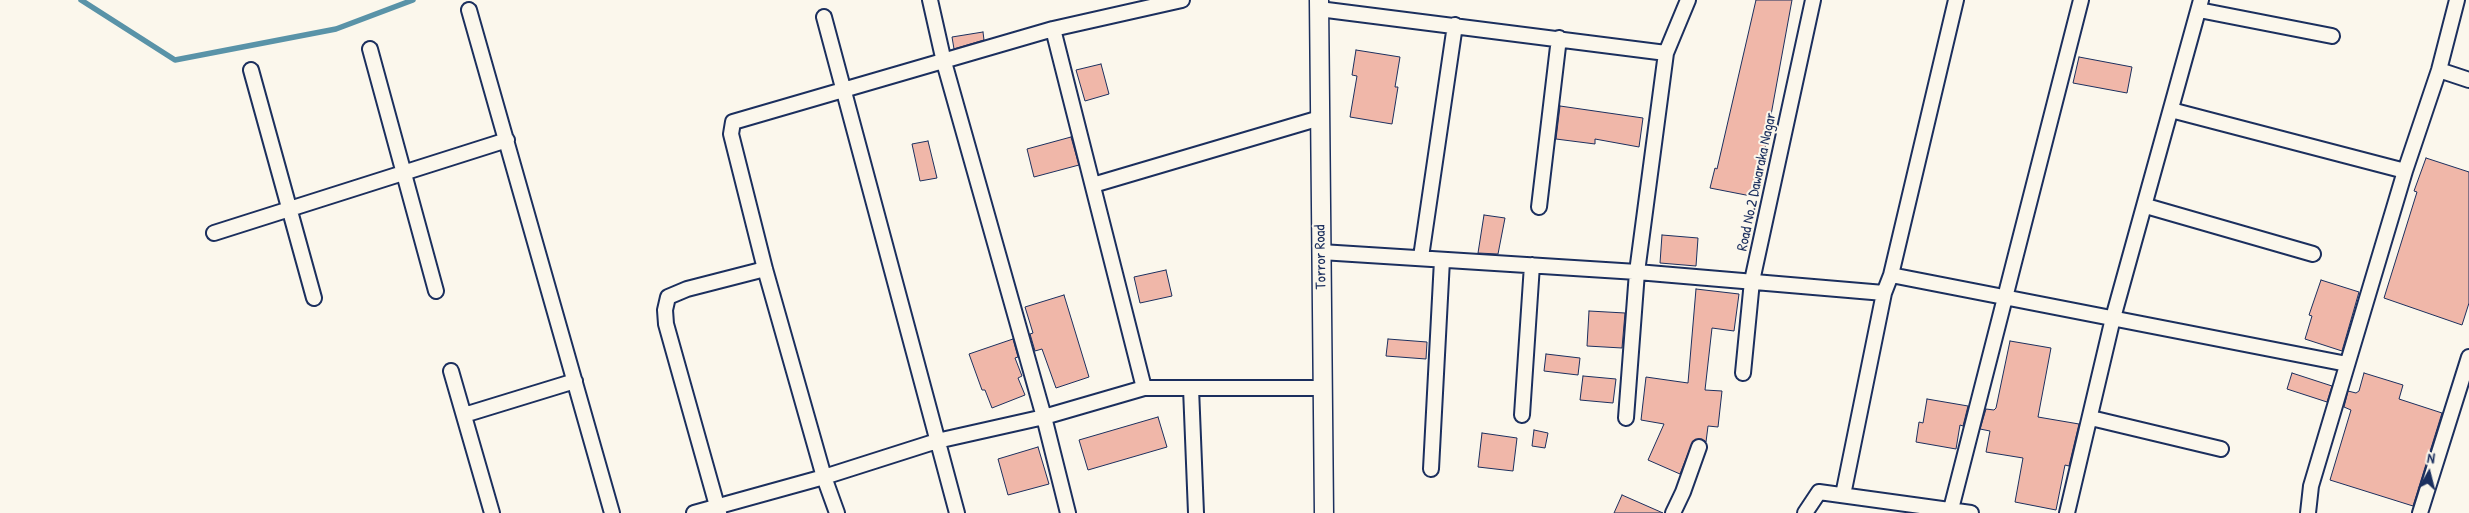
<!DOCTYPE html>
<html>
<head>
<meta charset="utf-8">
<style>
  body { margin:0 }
  #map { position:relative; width:2469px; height:513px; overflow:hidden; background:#fbf7ec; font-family:"Patrick Hand",sans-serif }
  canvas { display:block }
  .north { position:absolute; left:2404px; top:448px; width:50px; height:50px; -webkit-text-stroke:4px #fbf7ec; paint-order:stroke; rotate:8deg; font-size:14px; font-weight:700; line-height:20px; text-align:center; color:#1b2f5e }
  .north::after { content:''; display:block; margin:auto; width:18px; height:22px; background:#1b2f5e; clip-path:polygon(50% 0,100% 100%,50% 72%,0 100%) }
</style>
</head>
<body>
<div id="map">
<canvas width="2469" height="513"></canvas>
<div class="north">N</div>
</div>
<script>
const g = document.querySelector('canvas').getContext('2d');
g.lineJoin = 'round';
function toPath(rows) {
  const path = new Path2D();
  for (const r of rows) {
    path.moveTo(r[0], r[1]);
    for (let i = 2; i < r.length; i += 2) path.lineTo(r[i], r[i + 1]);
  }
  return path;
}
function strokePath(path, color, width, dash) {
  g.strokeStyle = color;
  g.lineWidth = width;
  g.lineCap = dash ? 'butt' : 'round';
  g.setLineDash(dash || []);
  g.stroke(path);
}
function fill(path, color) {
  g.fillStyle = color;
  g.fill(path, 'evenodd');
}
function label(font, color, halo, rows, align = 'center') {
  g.font = font + ' "Patrick Hand",sans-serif';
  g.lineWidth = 4;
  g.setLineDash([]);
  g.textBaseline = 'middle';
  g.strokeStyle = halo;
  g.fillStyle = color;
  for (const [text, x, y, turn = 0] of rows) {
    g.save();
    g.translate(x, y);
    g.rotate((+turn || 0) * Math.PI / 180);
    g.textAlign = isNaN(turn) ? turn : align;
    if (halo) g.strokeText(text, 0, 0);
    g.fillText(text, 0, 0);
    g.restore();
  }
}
strokePath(toPath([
  [81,0,175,60,336,29,413,0]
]), '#5993a8', 5.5);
const building = toPath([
  [1756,0,1792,0,1756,197,1710,188,1715,168,1717,169,1756,0],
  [983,32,984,40,954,49,952,37,983,32],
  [1356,50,1400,57,1395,87,1398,87,1392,124,1350,117,1357,76,1352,75,1356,50],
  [2079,57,2132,67,2127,93,2073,83,2079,57],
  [1101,64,1109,94,1085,101,1076,70,1101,64],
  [1560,106,1643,118,1639,147,1595,139,1595,144,1556,139,1560,106],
  [1071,137,1079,165,1034,177,1027,149,1071,137],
  [928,141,937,178,920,181,912,144,928,141],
  [2426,158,2469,172,2469,303,2462,325,2384,298,2417,192,2414,191,2426,158],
  [1484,215,1505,218,1498,254,1478,253,1484,215],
  [1662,235,1698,238,1696,266,1660,263,1662,235],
  [1166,270,1172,296,1140,303,1134,277,1166,270],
  [2321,280,2359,292,2342,351,2305,339,2312,316,2309,315,2321,280],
  [1696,289,1739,294,1734,331,1712,328,1705,390,1722,391,1718,427,1708,426,1706,442,1701,439,1693,441,1680,474,1648,460,1664,424,1641,420,1646,377,1688,383,1696,289],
  [1064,295,1089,377,1056,388,1042,349,1035,351,1030,334,1033,333,1025,307,1064,295],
  [1589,311,1625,313,1622,348,1587,346,1589,311],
  [1013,339,1018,357,1015,358,1022,376,1018,378,1025,395,992,408,985,390,982,390,969,354,1013,339],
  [1388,339,1427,342,1426,359,1386,356,1388,339],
  [2010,341,2051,348,2038,417,2079,424,2069,466,2065,465,2056,510,2015,502,2023,458,1986,452,1990,431,1980,429,1986,409,1994,410,1996,408,2010,341],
  [1546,354,1580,358,1578,375,1544,371,1546,354],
  [2292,373,2332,386,2327,402,2287,389,2292,373],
  [2364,373,2403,385,2399,399,2442,413,2413,506,2330,480,2351,410,2344,407,2348,391,2356,393,2359,391,2364,373],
  [1583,376,1616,379,1613,403,1580,400,1583,376],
  [1927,399,1968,406,1963,426,1960,425,1956,449,1916,442,1919,422,1923,423,1927,399],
  [1158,417,1167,447,1088,470,1079,440,1158,417],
  [1534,430,1548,433,1545,448,1532,446,1534,430],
  [1482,433,1517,438,1513,471,1478,467,1482,433],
  [1038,447,1049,484,1008,495,998,459,1038,447],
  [1622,495,1663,513,1614,513,1622,495]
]);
fill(building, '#f0b7a9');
strokePath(building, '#1b2f5e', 1);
const minor = toPath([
  [930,0,944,62,1044,417,1068,513],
  [1319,9,1666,53,1637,272,1626,418],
  [469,10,612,513],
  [2199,10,2332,36],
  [824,17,957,513],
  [1053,29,1144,388],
  [370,49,436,291],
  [1666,53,1688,0],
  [251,70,314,298],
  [2439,70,2469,80],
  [2171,110,2405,171],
  [1093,185,1320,118],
  [2146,206,2313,254],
  [1539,207,1559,38],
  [214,233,507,140],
  [1321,252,1637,272,1884,293],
  [1421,257,1455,25],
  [1891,275,2347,364],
  [451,371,492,513],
  [1743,373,1752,281,1813,0],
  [1191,388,1196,513],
  [464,415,575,381],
  [1522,415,1532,265],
  [2091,418,2221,449],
  [1431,469,1442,260],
  [1843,495,1884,293,1891,275,1956,0],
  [694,513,824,477,937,441,1044,417,1144,388,1324,388],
  [719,513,666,324,665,310,668,297,687,289,765,269],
  [837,513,824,477,765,269,731,134,733,122,1053,29,1182,0],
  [1673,513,1683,492,1699,447],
  [1805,513,1819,492,1971,513],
  [1950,513,2081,0],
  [2067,513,2113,318,2201,0],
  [2308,513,2311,486,2405,171,2439,70,2457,0],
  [2420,513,2469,357]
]);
const tertiary = toPath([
  [1319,0,1324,513]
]);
strokePath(minor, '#1b2f5e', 18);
strokePath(tertiary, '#1b2f5e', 21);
strokePath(minor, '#fbf7ec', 14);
strokePath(tertiary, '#fbf7ec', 18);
label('15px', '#1b2f5e', '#fbf7ec', [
  ["Road No.2 Dawaraka Nagar",1757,182,-78],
  ["Torror Road",1321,257,-91]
]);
</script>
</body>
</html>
